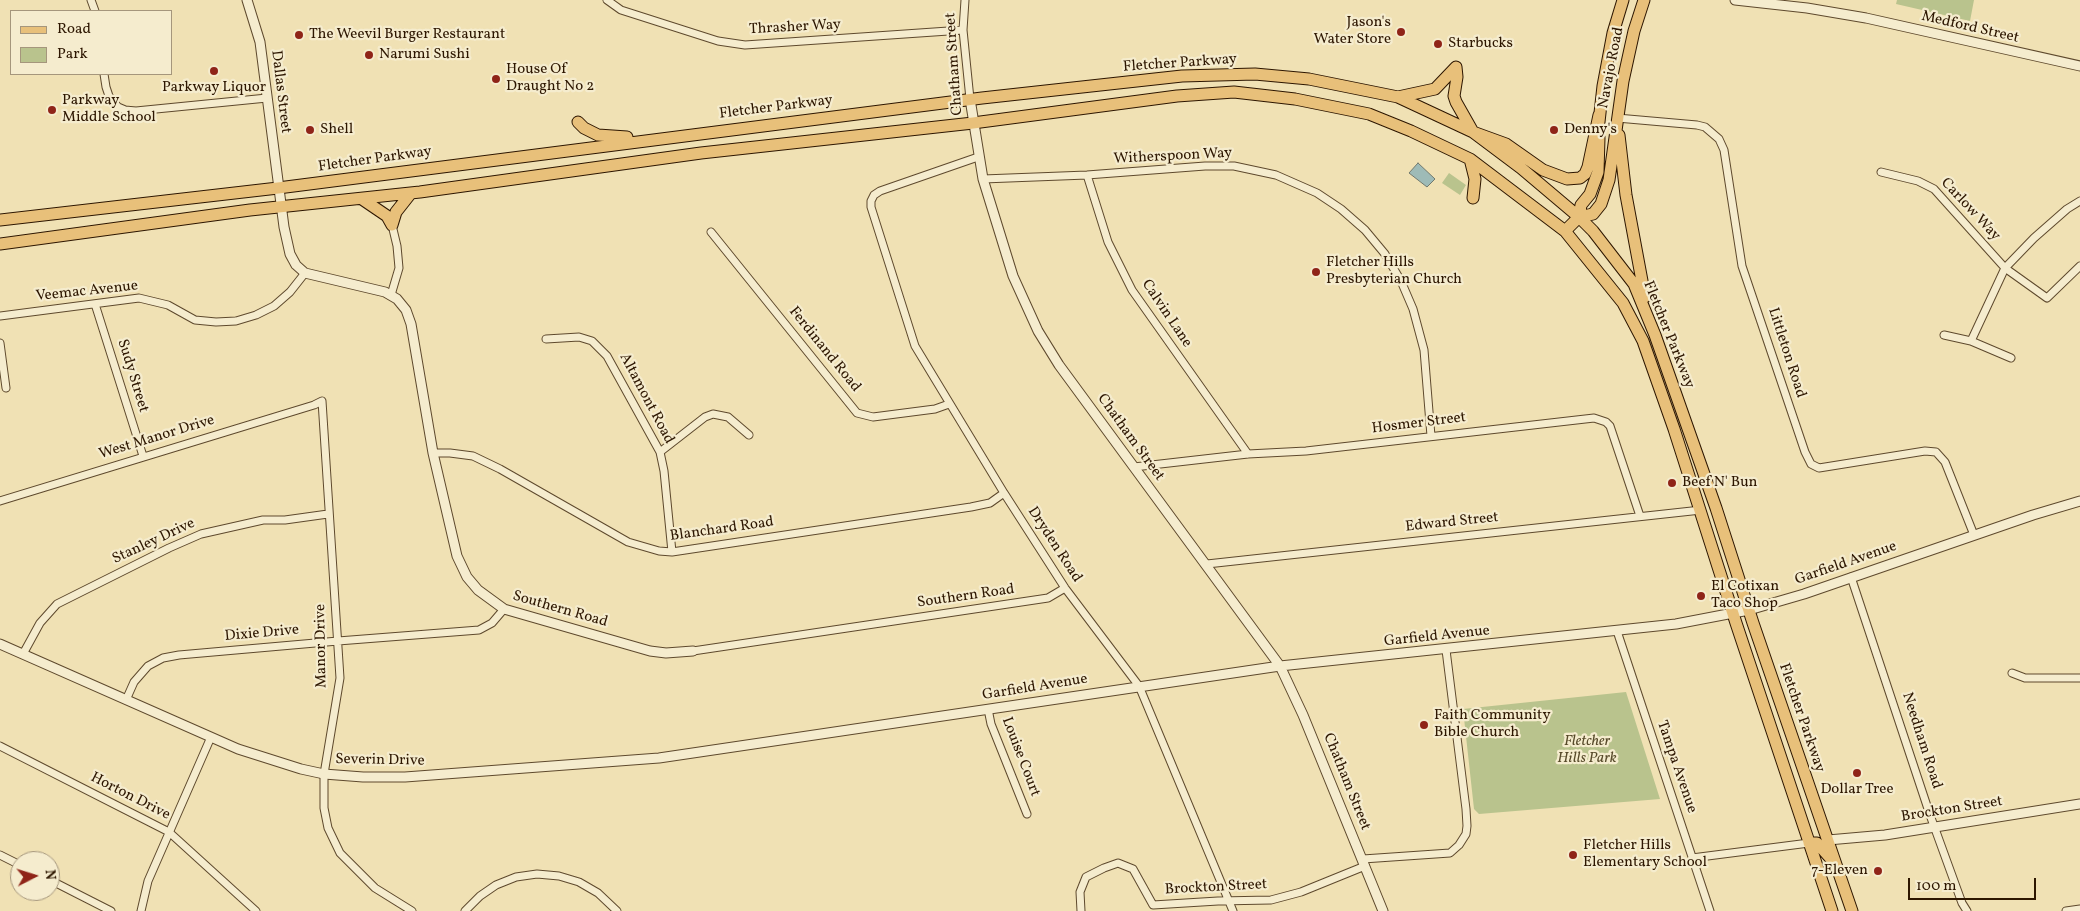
<!DOCTYPE html>
<html>
<head>
<meta charset="utf-8">
<style>
  body { margin:0 }
  #map { position:relative; width:2080px; height:911px; overflow:hidden; background:#f0e1b4; font-family:Vollkorn,serif }
  canvas { display:block }
  .legend { position:absolute; left:10px; top:10px; width:162px; height:65px; box-sizing:border-box; background:#f5ecce; border:1px solid #a5967c; margin:0; padding:6px 9px; list-style:none; font-size:15px; color:#2d1600 }
  .legend li { display:flex; align-items:center; gap:10px; height:25px }
  .legend b { width:25px; border:1px solid #a5967c }
  .north { position:absolute; left:10px; top:851px; width:50px; height:50px; box-sizing:border-box; background:#f5ecce; border:1px solid #a5967c; border-radius:50%; rotate:85deg; font-size:14px; font-weight:700; line-height:20px; text-align:center; color:#2d1600 }
  .north::after { content:''; display:block; margin:auto; width:18px; height:22px; background:#8f2418; clip-path:polygon(50% 0,100% 100%,50% 72%,0 100%) }
  .scale { position:absolute; left:1908px; top:878px; width:128px; height:22px; box-sizing:border-box; border:2px solid #2d1600; border-top:0; padding-left:6px; font-size:15px; line-height:18px; white-space:nowrap; color:#2d1600; -webkit-text-stroke:4px #f5ecce; paint-order:stroke }
</style>
</head>
<body>
<div id="map">
<canvas width="2080" height="911"></canvas>
<ul class="legend">
<li><b style="height:6px;background:#e8c07a"></b>Road</li>
<li><b style="height:14px;background:#b9c38d"></b>Park</li>
</ul>
<div class="north">N</div>
<div class="scale">100 m</div>
</div>
<script>
const g = document.querySelector('canvas').getContext('2d');
g.lineJoin = 'round';
function fill(path, color) {
  g.fillStyle = color;
  g.fill(path, 'evenodd');
}
function toPath(rows) {
  const path = new Path2D();
  for (const r of rows) {
    path.moveTo(r[0], r[1]);
    for (let i = 2; i < r.length; i += 2) path.lineTo(r[i], r[i + 1]);
  }
  return path;
}
function strokePath(path, color, width, dash) {
  g.strokeStyle = color;
  g.lineWidth = width;
  g.lineCap = dash ? 'butt' : 'round';
  g.setLineDash(dash || []);
  g.stroke(path);
}
function label(font, color, halo, rows, align = 'center') {
  g.font = font + ' Vollkorn,serif';
  g.lineWidth = 4.5;
  g.setLineDash([]);
  g.textBaseline = 'middle';
  g.strokeStyle = halo;
  g.fillStyle = color;
  for (const [text, x, y, turn = 0] of rows) {
    g.save();
    g.translate(x, y);
    g.rotate((+turn || 0) * Math.PI / 180);
    g.textAlign = isNaN(turn) ? turn : align;
    if (halo) g.strokeText(text, 0, 0);
    g.fillText(text, 0, 0);
    g.restore();
  }
}
fill(toPath([
  [1897,0,1974,0,1970,21,1896,4],
  [1449,173,1466,185,1460,195,1442,183],
  [1626,692,1660,799,1479,814,1474,809,1463,709]
]), '#b9c38d');
const water = toPath([
  [1418,163,1435,179,1427,187,1409,173,1418,163]
]);
fill(water, '#9ebbb7');
strokePath(water, '#71796e', 1);
const minor = toPath([
  [91,0,95,11],
  [607,0,621,10,718,41,745,45,963,30],
  [965,0,963,30,970,99],
  [104,74,106,87,109,96,118,107,125,110,136,111,267,98],
  [1617,118,1697,125,1705,127,1719,139,1724,150,1742,266,1805,452,1811,464,1819,468,1925,451,1936,452,1945,462,1974,535],
  [978,157,880,191,874,195,871,201,871,207,915,346,1004,493,1065,588,1139,686,1233,911],
  [1881,172,1918,181,1934,189,2005,268,2047,298,2080,266],
  [1087,175,1108,242,1132,290,1248,454],
  [983,179,1087,175,1205,166,1234,166,1276,175,1317,193,1341,209,1365,230,1385,254,1401,281,1413,309,1424,350,1431,436],
  [711,232,857,413,873,417,935,409,949,404],
  [391,295,399,268,397,246,392,225],
  [95,304,143,456],
  [0,316,139,298,168,305,195,320,216,322,236,321,256,315,274,306,290,292,305,273],
  [1944,335,1971,341,2011,358],
  [546,339,579,337,592,341,607,356,660,452,664,471,672,552],
  [1971,341,2005,268,2034,238,2067,209,2080,201],
  [0,343,6,388],
  [660,452,705,417,713,414,728,417,749,435],
  [433,453,450,453,473,456,500,469,628,542,659,551,672,552,971,507,990,503,1004,493],
  [1134,467,1248,454,1306,451,1594,418,1606,422,1610,426,1640,516],
  [0,501,314,405,322,401,340,678,324,774,324,808,328,828,340,853,375,888,412,911],
  [1207,564,1701,510],
  [1851,577,1930,815,1962,903,1967,911],
  [1617,631,1710,911],
  [693,651,1048,598,1065,588],
  [23,654,40,623,57,604,169,548,201,534,263,520,285,520,328,514],
  [2012,673,2025,678,2080,678],
  [126,700,134,682,148,666,163,658,179,655,338,641,479,630,492,623,504,609],
  [988,709,991,724,1027,814],
  [0,746,169,832,256,911],
  [0,855,20,865],
  [1692,858,1809,843],
  [1363,859,1450,853,1459,845,1466,834,1467,826,1466,809,1446,650],
  [50,880,111,911],
  [141,911,148,881,211,737],
  [465,911,480,896,496,885,516,877,537,874,559,876,579,882,598,893,617,911],
  [1081,911,1080,892,1086,877,1104,868,1118,863,1133,869,1153,905,1218,901,1271,900,1301,892,1365,866],
  [2066,911,2080,909]
]);
const tertiary = toPath([
  [247,0,260,42,284,227,290,254,296,265,305,273,385,292,397,299,406,310,411,324,433,453,457,556,467,577,478,590,504,609,650,651,666,653,693,651],
  [1735,0,1807,8,1866,18,2080,66],
  [970,99,983,179,1013,276,1038,331,1059,365,1280,666,1303,715,1383,911],
  [0,644,238,749,301,769,324,774,363,777,405,777,659,758,1280,666,1676,624,1749,610,1804,594,2033,515,2080,501],
  [1828,840,1885,835,2080,804]
]);
const primary = toPath([
  [1398,97,1435,89,1456,67,1457,77,1454,96,1456,102,1473,132,1506,144,1543,170,1567,179,1580,178,1585,174,1588,167,1599,115],
  [578,122,584,128,598,135,627,137],
  [1599,122,1603,86,1613,33,1623,0],
  [1619,135,1626,195,1645,297],
  [1470,159,1475,179,1473,198],
  [362,199,387,216,392,225],
  [1579,217,1593,214,1601,204,1609,180,1623,81,1634,31,1644,0],
  [0,220,278,188,982,98,1182,76,1255,74,1309,79,1398,97,1473,132,1521,168,1579,217,1593,231,1634,284,1655,335,1716,508,1753,623,1852,911],
  [392,225,396,212,411,193],
  [1565,231,1579,217,1581,205,1590,194,1598,172,1599,138],
  [0,244,250,210,420,192,701,153,973,123,1177,96,1234,92,1295,99,1369,114,1411,131,1470,159,1565,231,1623,303,1643,341,1674,429,1736,623,1832,911],
  [1809,843,1817,843,1831,859]
]);
strokePath(minor, '#5e492d', 9);
strokePath(tertiary, '#5e492d', 11);
strokePath(primary, '#2d1600', 13);
strokePath(minor, '#f5ecce', 7);
strokePath(tertiary, '#f5ecce', 9);
strokePath(primary, '#e8c07a', 11);
for (const [x, y, r, color] of [
  [1401,32,5,"#8f2418"],
  [299,35,5,"#8f2418"],
  [1438,44,5,"#8f2418"],
  [369,55,5,"#8f2418"],
  [214,71,5,"#8f2418"],
  [496,79,5,"#8f2418"],
  [52,110,5,"#8f2418"],
  [310,130,5,"#8f2418"],
  [1554,130,5,"#8f2418"],
  [1316,272,5,"#8f2418"],
  [1672,483,5,"#8f2418"],
  [1701,596,5,"#8f2418"],
  [1424,725,5,"#8f2418"],
  [1857,773,5,"#8f2418"],
  [1573,855,5,"#8f2418"],
  [1878,871,5,"#8f2418"]
]) {
  const dot = new Path2D();
  dot.arc(x, y, r, 0, 2 * Math.PI);
  g.fillStyle = color;
  g.fill(dot);
  strokePath(dot, '#f5ecce', 2);
}
label('15px', '#2d1600', '#f5ecce', [
  ["Jason's",1391,23,"right"],
  ["Water Store",1391,40,"right"],
  ["The Weevil Burger Restaurant",309,35],
  ["Starbucks",1448,44],
  ["Narumi Sushi",379,55],
  ["House Of",506,70],
  ["Draught No 2",506,87],
  ["Parkway Liquor",214,88,"center"],
  ["Parkway",62,101],
  ["Middle School",62,118],
  ["Shell",320,130],
  ["Denny's",1564,130],
  ["Fletcher Hills",1326,263],
  ["Presbyterian Church",1326,280],
  ["Beef N' Bun",1682,483],
  ["El Cotixan",1711,587],
  ["Taco Shop",1711,604],
  ["Faith Community",1434,716],
  ["Bible Church",1434,733],
  ["Dollar Tree",1857,790,"center"],
  ["Fletcher Hills",1583,846],
  ["Elementary School",1583,863],
  ["7-Eleven",1868,871,"right"]
], 'left');
label('15px', '#2d1600', '#f5ecce', [
  ["Thrasher Way",795,28,-3],
  ["Medford Street",1970,28,13],
  ["Chatham Street",955,64,-94],
  ["Fletcher Parkway",1180,64,-4],
  ["Navajo Road",1612,68,-79],
  ["Dallas Street",280,92,83],
  ["Fletcher Parkway",776,108,-7],
  ["Witherspoon Way",1173,157,-3],
  ["Fletcher Parkway",375,160,-8],
  ["Carlow Way",1970,210,47],
  ["Veemac Avenue",87,292,-6],
  ["Calvin Lane",1166,314,56],
  ["Fletcher Parkway",1668,335,68],
  ["Ferdinand Road",824,350,51],
  ["Littleton Road",1786,353,72],
  ["Sudy Street",132,376,73],
  ["Altamont Road",646,399,62],
  ["Hosmer Street",1419,424,-7],
  ["West Manor Drive",157,438,-17],
  ["Chatham Street",1130,438,54],
  ["Edward Street",1452,523,-6],
  ["Blanchard Road",722,530,-8],
  ["Stanley Drive",154,542,-25],
  ["Dryden Road",1054,545,57],
  ["Garfield Avenue",1846,564,-19],
  ["Southern Road",966,597,-8],
  ["Southern Road",560,610,16],
  ["Dixie Drive",262,634,-5],
  ["Garfield Avenue",1437,637,-6],
  ["Manor Drive",322,646,-91],
  ["Garfield Avenue",1035,688,-9],
  ["Fletcher Parkway",1801,718,71],
  ["Needham Road",1921,741,72],
  ["Louise Court",1020,757,69],
  ["Severin Drive",380,761,1],
  ["Tampa Avenue",1676,767,71],
  ["Chatham Street",1346,782,68],
  ["Horton Drive",130,797,27],
  ["Brockton Street",1952,810,-9],
  ["Brockton Street",1216,888,-3]
]);
label('italic 15px', '#574a2a', '#f5ecce', [
  ["Fletcher",1587,742],
  ["Hills Park",1587,759]
]);
</script>
</body>
</html>
